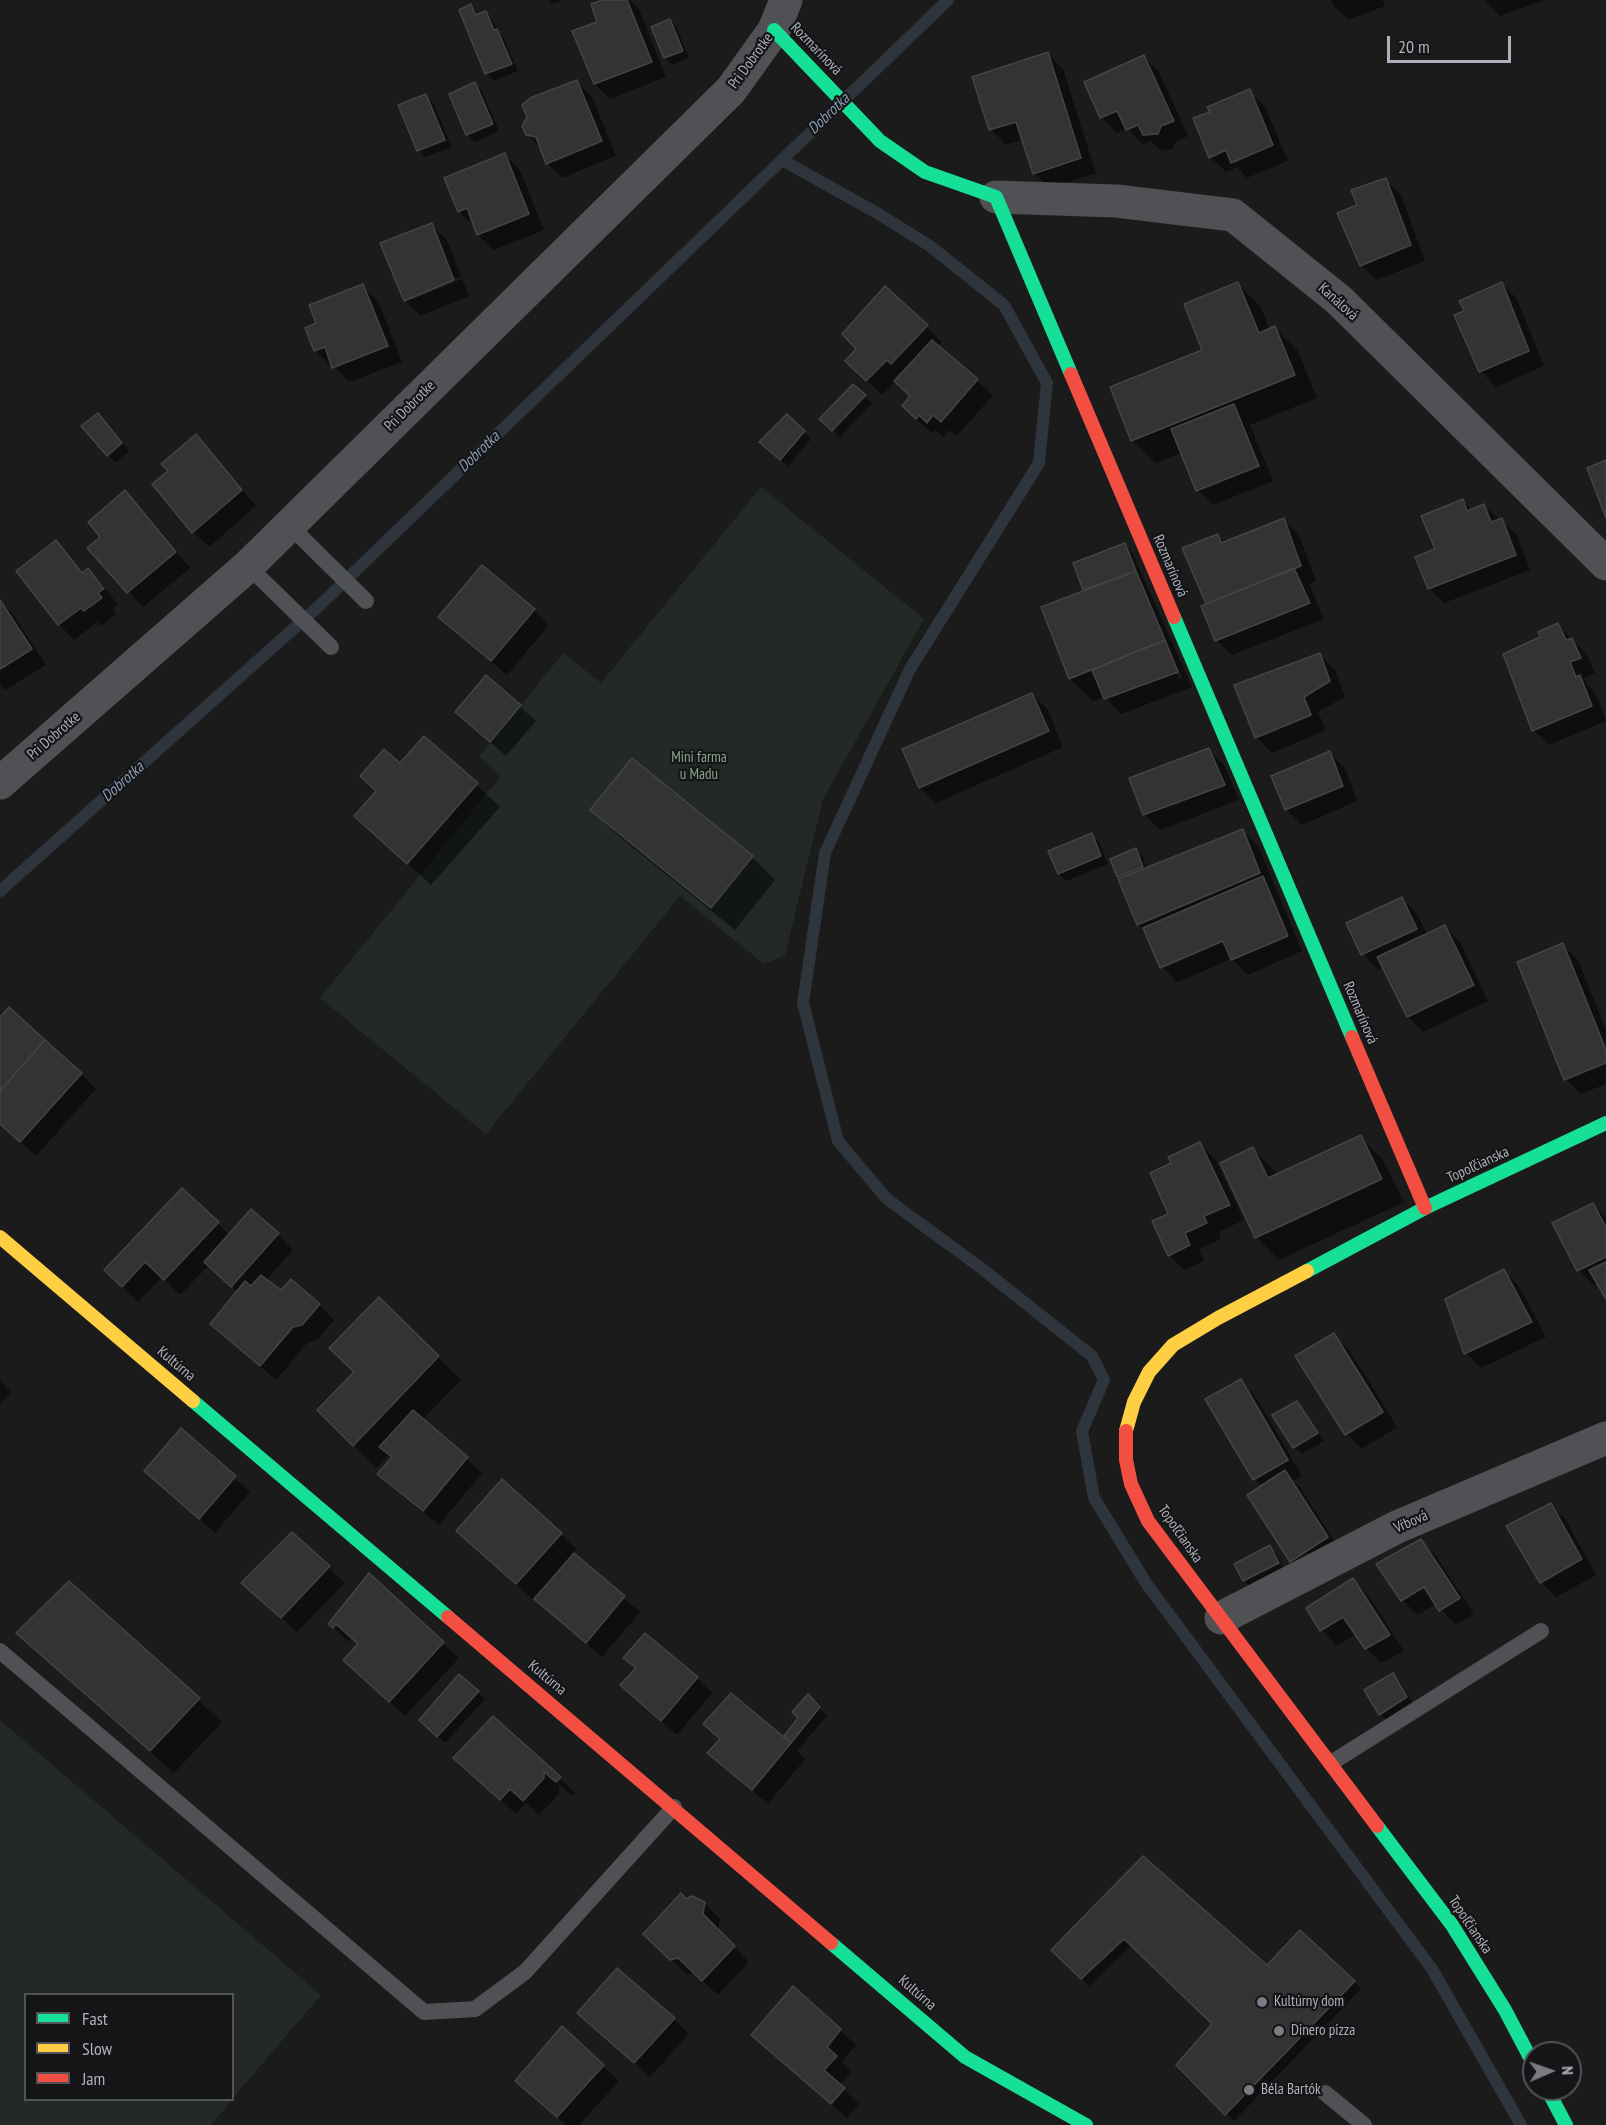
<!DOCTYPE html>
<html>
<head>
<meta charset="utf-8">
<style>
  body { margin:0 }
  #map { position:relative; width:1606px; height:2125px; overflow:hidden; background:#1b1b1b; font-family:"PT Sans Narrow",sans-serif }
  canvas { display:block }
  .legend { position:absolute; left:24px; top:1993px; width:210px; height:108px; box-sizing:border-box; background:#151517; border:2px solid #525359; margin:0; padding:8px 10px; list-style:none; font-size:18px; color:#aeb1bb }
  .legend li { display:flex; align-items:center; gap:12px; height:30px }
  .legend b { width:30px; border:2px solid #525359 }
  .north { position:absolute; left:1522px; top:2041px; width:60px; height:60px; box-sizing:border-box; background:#151517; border:2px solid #525359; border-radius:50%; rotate:88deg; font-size:16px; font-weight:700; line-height:24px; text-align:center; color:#aeb1bb }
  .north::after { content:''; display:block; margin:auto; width:21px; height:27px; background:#7b7c83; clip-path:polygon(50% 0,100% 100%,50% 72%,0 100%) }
  .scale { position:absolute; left:1387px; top:36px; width:124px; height:27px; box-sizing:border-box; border:3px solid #aeb1bb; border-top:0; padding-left:8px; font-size:18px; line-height:21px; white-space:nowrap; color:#aeb1bb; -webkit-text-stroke:4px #151517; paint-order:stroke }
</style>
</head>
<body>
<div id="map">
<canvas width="1606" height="2125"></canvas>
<ul class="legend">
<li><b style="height:8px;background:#16e098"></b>Fast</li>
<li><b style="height:8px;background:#ffcf43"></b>Slow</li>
<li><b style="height:8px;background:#f24e42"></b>Jam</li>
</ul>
<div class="north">N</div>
<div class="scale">20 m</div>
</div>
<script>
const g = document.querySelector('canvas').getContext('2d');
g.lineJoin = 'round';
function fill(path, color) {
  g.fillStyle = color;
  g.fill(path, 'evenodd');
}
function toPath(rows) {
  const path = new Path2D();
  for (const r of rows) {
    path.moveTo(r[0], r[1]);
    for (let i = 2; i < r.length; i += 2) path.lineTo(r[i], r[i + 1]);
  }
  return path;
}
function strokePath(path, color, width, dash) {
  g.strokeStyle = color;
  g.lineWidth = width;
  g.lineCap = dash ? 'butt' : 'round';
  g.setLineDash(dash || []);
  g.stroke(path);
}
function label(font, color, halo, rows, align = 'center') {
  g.font = font + ' "PT Sans Narrow",sans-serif';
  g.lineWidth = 4.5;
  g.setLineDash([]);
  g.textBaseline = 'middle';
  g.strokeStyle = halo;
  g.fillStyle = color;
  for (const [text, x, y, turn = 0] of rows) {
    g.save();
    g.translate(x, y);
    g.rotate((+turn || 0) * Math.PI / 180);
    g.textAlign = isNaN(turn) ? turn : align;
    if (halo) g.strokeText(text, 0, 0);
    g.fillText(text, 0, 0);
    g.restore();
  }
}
fill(toPath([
  [761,487,924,619,823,799,785,955,764,964,680,896,486,1134,320,998,501,776,479,757,563,653,601,683],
  [0,1720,321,1995,232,2099,232,1994,26,1994,26,2100,232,2100,211,2125,0,2125]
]), '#232a25');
fill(toPath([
  [549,0,563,0,553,4],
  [607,0,630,0,639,9,666,77,610,99,595,84,599,23],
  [1331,0,1383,0,1385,6,1348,20,1333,5],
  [1485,0,1544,0,1500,16],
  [470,6,478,16,486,13,493,20,497,31,504,38,518,71,494,81,487,74,461,10],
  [669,21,677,28,689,58,672,65,665,58],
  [1048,54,1063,69,1096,173,1050,188,1034,173,1023,139,1006,145,991,129],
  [1143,56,1159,72,1188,136,1176,141,1173,149,1160,150,1151,141,1143,145,1127,128,1117,133,1101,117],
  [576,81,592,97,616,156,562,178,547,163,542,149,527,135],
  [475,84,482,91,499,131,475,142,467,134],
  [1249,91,1265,107,1288,161,1247,178,1237,167,1226,172,1210,157,1212,112],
  [425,96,433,103,452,147,425,157,418,150],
  [505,155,520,170,544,230,494,250,478,235,475,226,459,212,446,179],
  [1385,180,1401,195,1425,261,1376,280,1361,265,1359,206],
  [431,225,447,240,469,296,420,316,405,300],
  [461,276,462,279,411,300,411,297],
  [1502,283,1517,299,1544,366,1496,387,1481,371,1456,316,1466,312],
  [1238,284,1261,307,1270,330,1275,328,1298,351,1317,398,1250,425,1273,481,1213,505,1198,490,1183,453,1156,463,1133,441,1112,388,1204,351],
  [362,286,378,301,402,362,349,382,333,365,330,365,315,350,318,324],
  [885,288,942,342,937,347,993,395,957,436,949,430,943,437,935,430,932,433,919,422,904,406,911,397,896,381,882,395,862,376,858,349],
  [865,396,872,403,840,437,821,419],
  [787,416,811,439,788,466,768,449],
  [105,422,129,451,115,463,84,426],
  [196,436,211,452,256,506,209,547,193,532,170,472],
  [125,492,141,508,190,568,143,607,89,548,102,537],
  [1463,501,1472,511,1484,506,1517,535,1530,570,1444,603,1429,588],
  [1283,520,1299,535,1316,581,1309,584,1324,619,1232,655,1216,640,1208,605,1218,536,1225,543],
  [56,542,84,574,88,570,103,585,118,605,113,609,116,614,101,626,97,622,74,640,59,624,18,571],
  [1124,544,1132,552,1192,687,1121,714,1105,697,1093,701,1070,679,1043,608,1086,591,1075,564],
  [1174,668,1178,668,1182,678,1179,679],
  [0,601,12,613,46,665,5,690,0,685],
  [534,610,549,625,507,675,456,632,440,617],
  [1558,625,1587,655,1595,673,1584,678,1587,684,1595,692,1606,721,1549,745,1533,730,1542,638],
  [1319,654,1335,670,1345,697,1318,712,1326,730,1272,753,1256,737],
  [486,677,536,721,506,756,457,712],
  [1032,694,1048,710,1063,747,936,803,920,788,904,749],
  [425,738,500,807,431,885,356,816],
  [1208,749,1224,765,1239,800,1160,830,1144,814,1131,779],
  [1330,753,1345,768,1357,801,1302,825,1287,810,1273,776],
  [592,810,752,857,775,880,735,930,615,833],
  [1243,831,1258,846,1302,951,1248,975,1232,959,1177,982,1162,967,1146,932,1138,924,1112,859,1136,850,1143,857,1147,869],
  [1091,835,1099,842,1108,864,1066,881,1059,874],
  [1402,898,1417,914,1427,935,1445,927,1460,942,1488,1001,1423,1032,1408,1017,1384,967,1378,970,1363,954],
  [1563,945,1578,960,1606,1030,1606,1084,1581,1094,1566,1079],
  [0,1019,81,1074,96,1089,36,1156,0,1123],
  [1360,1137,1383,1160,1404,1202,1279,1260,1256,1237,1253,1149,1278,1175],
  [1200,1144,1215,1159,1244,1220,1219,1232,1221,1239,1199,1249,1204,1261,1184,1270,1169,1255,1173,1164],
  [182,1190,230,1235,277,1234,293,1250,266,1280,281,1292,319,1305,334,1320,317,1340,308,1342,276,1380,212,1324,238,1292,209,1265,180,1295,162,1277,138,1302,121,1286],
  [1593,1205,1606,1218,1606,1296,1598,1283,1594,1285,1579,1270],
  [1503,1271,1519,1286,1546,1337,1481,1368,1466,1353],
  [379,1299,461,1380,422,1420,482,1473,439,1525,394,1489,379,1474,393,1459,389,1455,376,1468,319,1410,356,1372],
  [1333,1335,1349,1350,1397,1427,1362,1449,1347,1434,1297,1357],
  [0,1381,11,1392,0,1404],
  [1240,1381,1256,1397,1302,1476,1293,1481,1300,1487,1342,1553,1307,1576,1291,1561,1262,1486,1254,1479],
  [1297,1402,1304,1410,1324,1441,1302,1454,1294,1447],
  [181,1430,250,1492,215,1533,162,1486],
  [1550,1505,1566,1520,1596,1575,1556,1597,1541,1582],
  [458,1531,561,1534,576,1549,572,1554,640,1612,602,1657,536,1599,544,1590,542,1588,532,1599],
  [292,1534,345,1583,297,1632,244,1583],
  [1420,1540,1436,1556,1474,1614,1456,1625,1436,1604,1418,1615,1402,1600],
  [1270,1547,1277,1554,1285,1571,1251,1588,1244,1580],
  [369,1576,459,1658,405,1716,361,1675,360,1645,352,1638,349,1642,330,1624],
  [1353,1580,1368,1595,1404,1651,1381,1663,1366,1648,1356,1634,1337,1646,1322,1630,1308,1609],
  [69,1583,222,1722,174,1773,41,1656,18,1633],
  [626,1658,697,1678,712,1693,677,1735,638,1700,637,1669],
  [1392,1675,1400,1682,1414,1705,1387,1721,1380,1714],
  [478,1692,485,1699,445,1743,428,1727],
  [731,1695,791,1744,792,1742,786,1736,800,1718,808,1697,827,1716,797,1751,805,1759,768,1804,709,1753,721,1740,705,1724],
  [494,1718,560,1778,575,1793,572,1796,559,1784,559,1794,539,1815,526,1803,516,1814,471,1773],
  [1143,1858,1267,1968,1354,1982,1361,1989,1234,2121,1178,2064,1214,2024,1132,1945,1089,1986,1053,1950],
  [686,1900,704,1903,720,1919,718,1931,749,1962,718,1995,694,1973,687,1975,645,1934],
  [794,1988,856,2045,842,2062,851,2072,839,2085,859,2104,847,2118,753,2035],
  [579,2013,674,2019,689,2034,650,2077],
  [603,2066,619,2081,579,2125,566,2125,533,2096]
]), '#0007');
strokePath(toPath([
  [782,160,877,213,930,246,1004,305,1047,383,1039,463,910,669,825,853,803,1003,838,1141,887,1199,981,1268,1092,1356,1104,1380,1082,1431,1094,1498,1146,1583,1432,1969,1521,2125],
  [0,891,319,606,948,0]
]), '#2f353d', 12);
const building = toPath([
  [602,0,627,0,652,62,594,84,572,31,597,22,591,4,602,0],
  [471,4,475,15,486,11,494,30,497,29,512,64,485,74,459,10,471,4],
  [670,19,683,51,664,58,651,27,670,19],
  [1048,52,1081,158,1033,174,1016,122,989,130,972,77,1048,52],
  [1144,55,1174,121,1161,126,1158,134,1143,135,1138,125,1126,130,1117,111,1100,118,1084,82,1144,55],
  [577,80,602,141,546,164,536,137,526,135,522,126,527,117,522,105,530,98,577,80],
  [475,82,493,124,466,135,449,94,475,82],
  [1250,89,1273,145,1231,163,1226,150,1209,158,1193,118,1210,112,1207,107,1250,89],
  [426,94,445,140,417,151,398,105,426,94],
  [505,153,529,214,477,235,467,208,458,212,444,178,505,153],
  [1386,178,1411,245,1360,266,1337,213,1357,205,1351,190,1386,178],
  [432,223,454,280,404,301,380,243,432,223],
  [1238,282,1259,333,1275,326,1295,375,1131,441,1110,387,1202,350,1184,304,1238,282],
  [1502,282,1529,351,1479,372,1454,315,1464,311,1459,301,1502,282],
  [363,284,388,346,332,368,325,347,314,351,305,328,316,323,309,305,363,284],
  [885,286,928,325,891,364,887,360,866,381,845,361,856,349,842,334,885,286],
  [932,340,978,379,941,422,933,415,927,423,919,415,916,419,902,406,910,396,894,381,932,340],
  [853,384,866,395,832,431,819,419,853,384],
  [1234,404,1259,466,1196,491,1171,429,1234,404],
  [98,413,122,443,107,456,81,426,98,413],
  [787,414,805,431,780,460,759,442,787,414],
  [196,434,242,490,192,533,152,484,168,471,161,464,196,434],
  [1606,460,1606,518,1587,468,1606,460],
  [125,490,176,552,127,593,87,548,100,537,88,522,125,490],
  [1463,499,1467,511,1484,504,1491,522,1502,518,1516,555,1428,589,1415,557,1435,549,1421,516,1463,499],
  [1284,518,1301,566,1206,604,1182,548,1218,534,1221,543,1284,518],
  [56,540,82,573,88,568,104,589,98,593,102,598,84,611,81,608,58,625,16,571,56,540],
  [1125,543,1136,571,1083,590,1073,563,1125,543],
  [482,565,535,609,491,661,438,617,482,565],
  [1294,568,1310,603,1215,641,1201,606,1294,568],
  [1136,571,1165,640,1069,679,1041,607,1136,571],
  [0,600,32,649,0,669,0,600],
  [1558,623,1566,640,1572,638,1581,658,1570,662,1576,677,1580,675,1592,706,1532,731,1503,654,1540,637,1538,632,1558,623],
  [1165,640,1178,672,1104,699,1092,670,1165,640],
  [1320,653,1330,681,1304,697,1311,715,1255,738,1234,685,1320,653],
  [486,675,521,705,490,742,455,712,486,675],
  [1032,693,1049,731,919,788,902,749,1032,693],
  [424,736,478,783,407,864,354,816,376,791,360,776,384,749,400,763,424,736],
  [1209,748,1225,785,1143,815,1129,778,1209,748],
  [1330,751,1343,786,1285,810,1271,776,1330,751],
  [632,758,753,856,711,908,590,810,632,758],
  [1243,829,1260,873,1137,925,1118,879,1243,829],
  [1092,833,1101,856,1058,874,1048,851,1092,833],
  [1136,848,1143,867,1117,877,1110,859,1136,848],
  [1263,876,1288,936,1231,960,1223,941,1160,968,1143,928,1263,876],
  [1402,897,1417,929,1361,955,1346,923,1402,897],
  [1445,925,1474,985,1407,1017,1377,957,1445,925],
  [1563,943,1606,1050,1606,1063,1564,1080,1517,962,1563,943],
  [9,1007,45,1040,0,1091,0,1017,9,1007],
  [45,1040,82,1073,20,1142,0,1124,0,1091,45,1040],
  [1361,1135,1382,1179,1255,1238,1220,1163,1253,1147,1268,1178,1361,1135],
  [1200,1142,1230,1205,1204,1216,1207,1223,1185,1233,1190,1245,1168,1256,1152,1221,1168,1214,1150,1173,1171,1163,1168,1157,1200,1142],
  [182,1188,219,1222,164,1280,145,1262,122,1287,104,1270,182,1188],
  [1593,1203,1606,1227,1606,1257,1577,1271,1552,1223,1593,1203],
  [251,1209,279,1233,231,1287,204,1262,251,1209],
  [1606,1262,1606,1299,1589,1270,1606,1262],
  [1504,1269,1532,1322,1464,1354,1445,1299,1504,1269],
  [261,1275,281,1290,291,1279,320,1304,302,1325,293,1327,260,1366,210,1324,245,1281,251,1286,261,1275],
  [379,1297,439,1356,353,1446,317,1410,354,1372,329,1348,379,1297],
  [1334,1333,1383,1412,1345,1435,1295,1356,1334,1333],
  [1241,1379,1288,1460,1253,1480,1205,1399,1241,1379],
  [1297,1401,1318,1433,1293,1448,1272,1415,1297,1401],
  [413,1410,468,1457,423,1511,377,1474,392,1457,379,1447,413,1410],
  [181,1428,236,1476,199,1519,144,1471,181,1428],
  [1285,1470,1328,1537,1290,1562,1247,1495,1285,1470],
  [502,1479,562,1533,516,1584,456,1531,502,1479],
  [1551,1503,1582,1559,1540,1583,1506,1526,1551,1503],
  [292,1532,330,1566,281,1618,241,1583,292,1532],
  [1421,1539,1460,1598,1439,1611,1424,1587,1401,1601,1376,1564,1421,1539],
  [1270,1545,1279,1563,1243,1581,1234,1564,1270,1545],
  [574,1553,625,1596,586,1643,534,1599,574,1553],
  [369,1573,444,1642,389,1702,343,1660,358,1644,336,1624,333,1628,328,1624,369,1573],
  [1353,1578,1390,1635,1365,1649,1343,1617,1320,1631,1306,1608,1353,1578],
  [69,1581,200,1698,150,1751,16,1633,69,1581],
  [645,1633,698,1677,661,1721,620,1685,636,1668,623,1658,645,1633],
  [1393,1673,1407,1697,1379,1715,1364,1690,1393,1673],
  [459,1674,479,1691,437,1737,419,1720,459,1674],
  [731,1693,791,1743,752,1790,707,1753,720,1739,703,1724,731,1693],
  [808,1694,820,1707,791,1743,784,1736,798,1718,792,1712,808,1694],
  [493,1716,561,1777,556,1782,544,1772,544,1778,523,1801,510,1789,500,1800,453,1758,493,1716],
  [1143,1856,1267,1965,1300,1930,1355,1981,1225,2115,1176,2065,1212,2024,1124,1939,1081,1979,1051,1950,1143,1856],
  [681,1893,686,1899,692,1896,705,1902,703,1914,735,1946,702,1981,678,1958,670,1960,643,1934,681,1893],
  [617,1968,675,2018,634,2063,577,2013,617,1968],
  [793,1986,841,2029,827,2047,837,2056,824,2070,845,2088,831,2104,751,2035,793,1986],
  [562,2026,604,2065,557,2117,515,2081,562,2026]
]);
fill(building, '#333334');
strokePath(building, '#444447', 1.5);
strokePath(toPath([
  [289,525,366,601],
  [248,566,331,647],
  [0,1651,424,2012,475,2009,525,1972,674,1807],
  [1331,1763,1541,1631],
  [1325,2093,1364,2125]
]), '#505154', 16);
strokePath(toPath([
  [996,197,1116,201,1233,215,1339,300,1606,564],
  [0,783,248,566,731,90,774,30,786,0],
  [1221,1618,1397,1527,1606,1438]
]), '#505154', 33);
strokePath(toPath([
  [774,30,880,141,925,172,996,197,1071,374],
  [1174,617,1352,1037],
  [1307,1271,1425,1208,1606,1123],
  [193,1401,448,1617],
  [1377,1826,1452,1925,1505,2010,1534,2065],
  [831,1943,965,2057,1086,2125],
  [1547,2089,1566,2125]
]), '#16e098', 14);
strokePath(toPath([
  [0,1237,193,1401],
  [1126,1431,1134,1402,1149,1372,1173,1345,1218,1318,1307,1271]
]), '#ffcf43', 14);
strokePath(toPath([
  [1071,374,1174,617],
  [1352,1037,1425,1208],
  [1126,1431,1126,1460,1131,1484,1148,1521,1377,1826],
  [448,1617,831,1943]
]), '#f24e42', 14);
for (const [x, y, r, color] of [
  [1262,2002,6,"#7b7c83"],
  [1279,2031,6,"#7b7c83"],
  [1249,2090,6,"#7b7c83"]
]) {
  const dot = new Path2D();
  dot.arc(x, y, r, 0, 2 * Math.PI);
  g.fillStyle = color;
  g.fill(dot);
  strokePath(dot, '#151517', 2);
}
label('15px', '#aeb1bb', '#151517', [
  ["Rozmarínová",816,49,46],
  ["Pri Dobrotke",751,61,-54],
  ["Kanálová",1338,302,42],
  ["Pri Dobrotke",410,406,-45],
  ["Rozmarínová",1170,566,67],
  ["Pri Dobrotke",54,736,-41],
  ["Rozmarínová",1360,1013,67],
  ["Topoľčianska",1478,1165,-25],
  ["Kultúrna",176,1364,40],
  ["Vŕbová",1411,1522,-24],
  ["Topoľčianska",1180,1534,55],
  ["Kultúrna",547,1678,40],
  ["Topoľčianska",1470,1925,56],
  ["Kultúrna",917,1993,41]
]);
label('15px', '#87a48a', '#151517', [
  ["Mini farma",699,758],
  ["u Madu",699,775]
]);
label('15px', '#aeb1bb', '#151517', [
  ["Kultúrny dom",1274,2002],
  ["Dinero pizza",1291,2031],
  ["Béla Bartók",1261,2090]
], 'left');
label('italic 16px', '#889cb3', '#151517', [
  ["Dobrotka",829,114,-44],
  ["Dobrotka",479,452,-44],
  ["Dobrotka",123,782,-42]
]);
</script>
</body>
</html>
